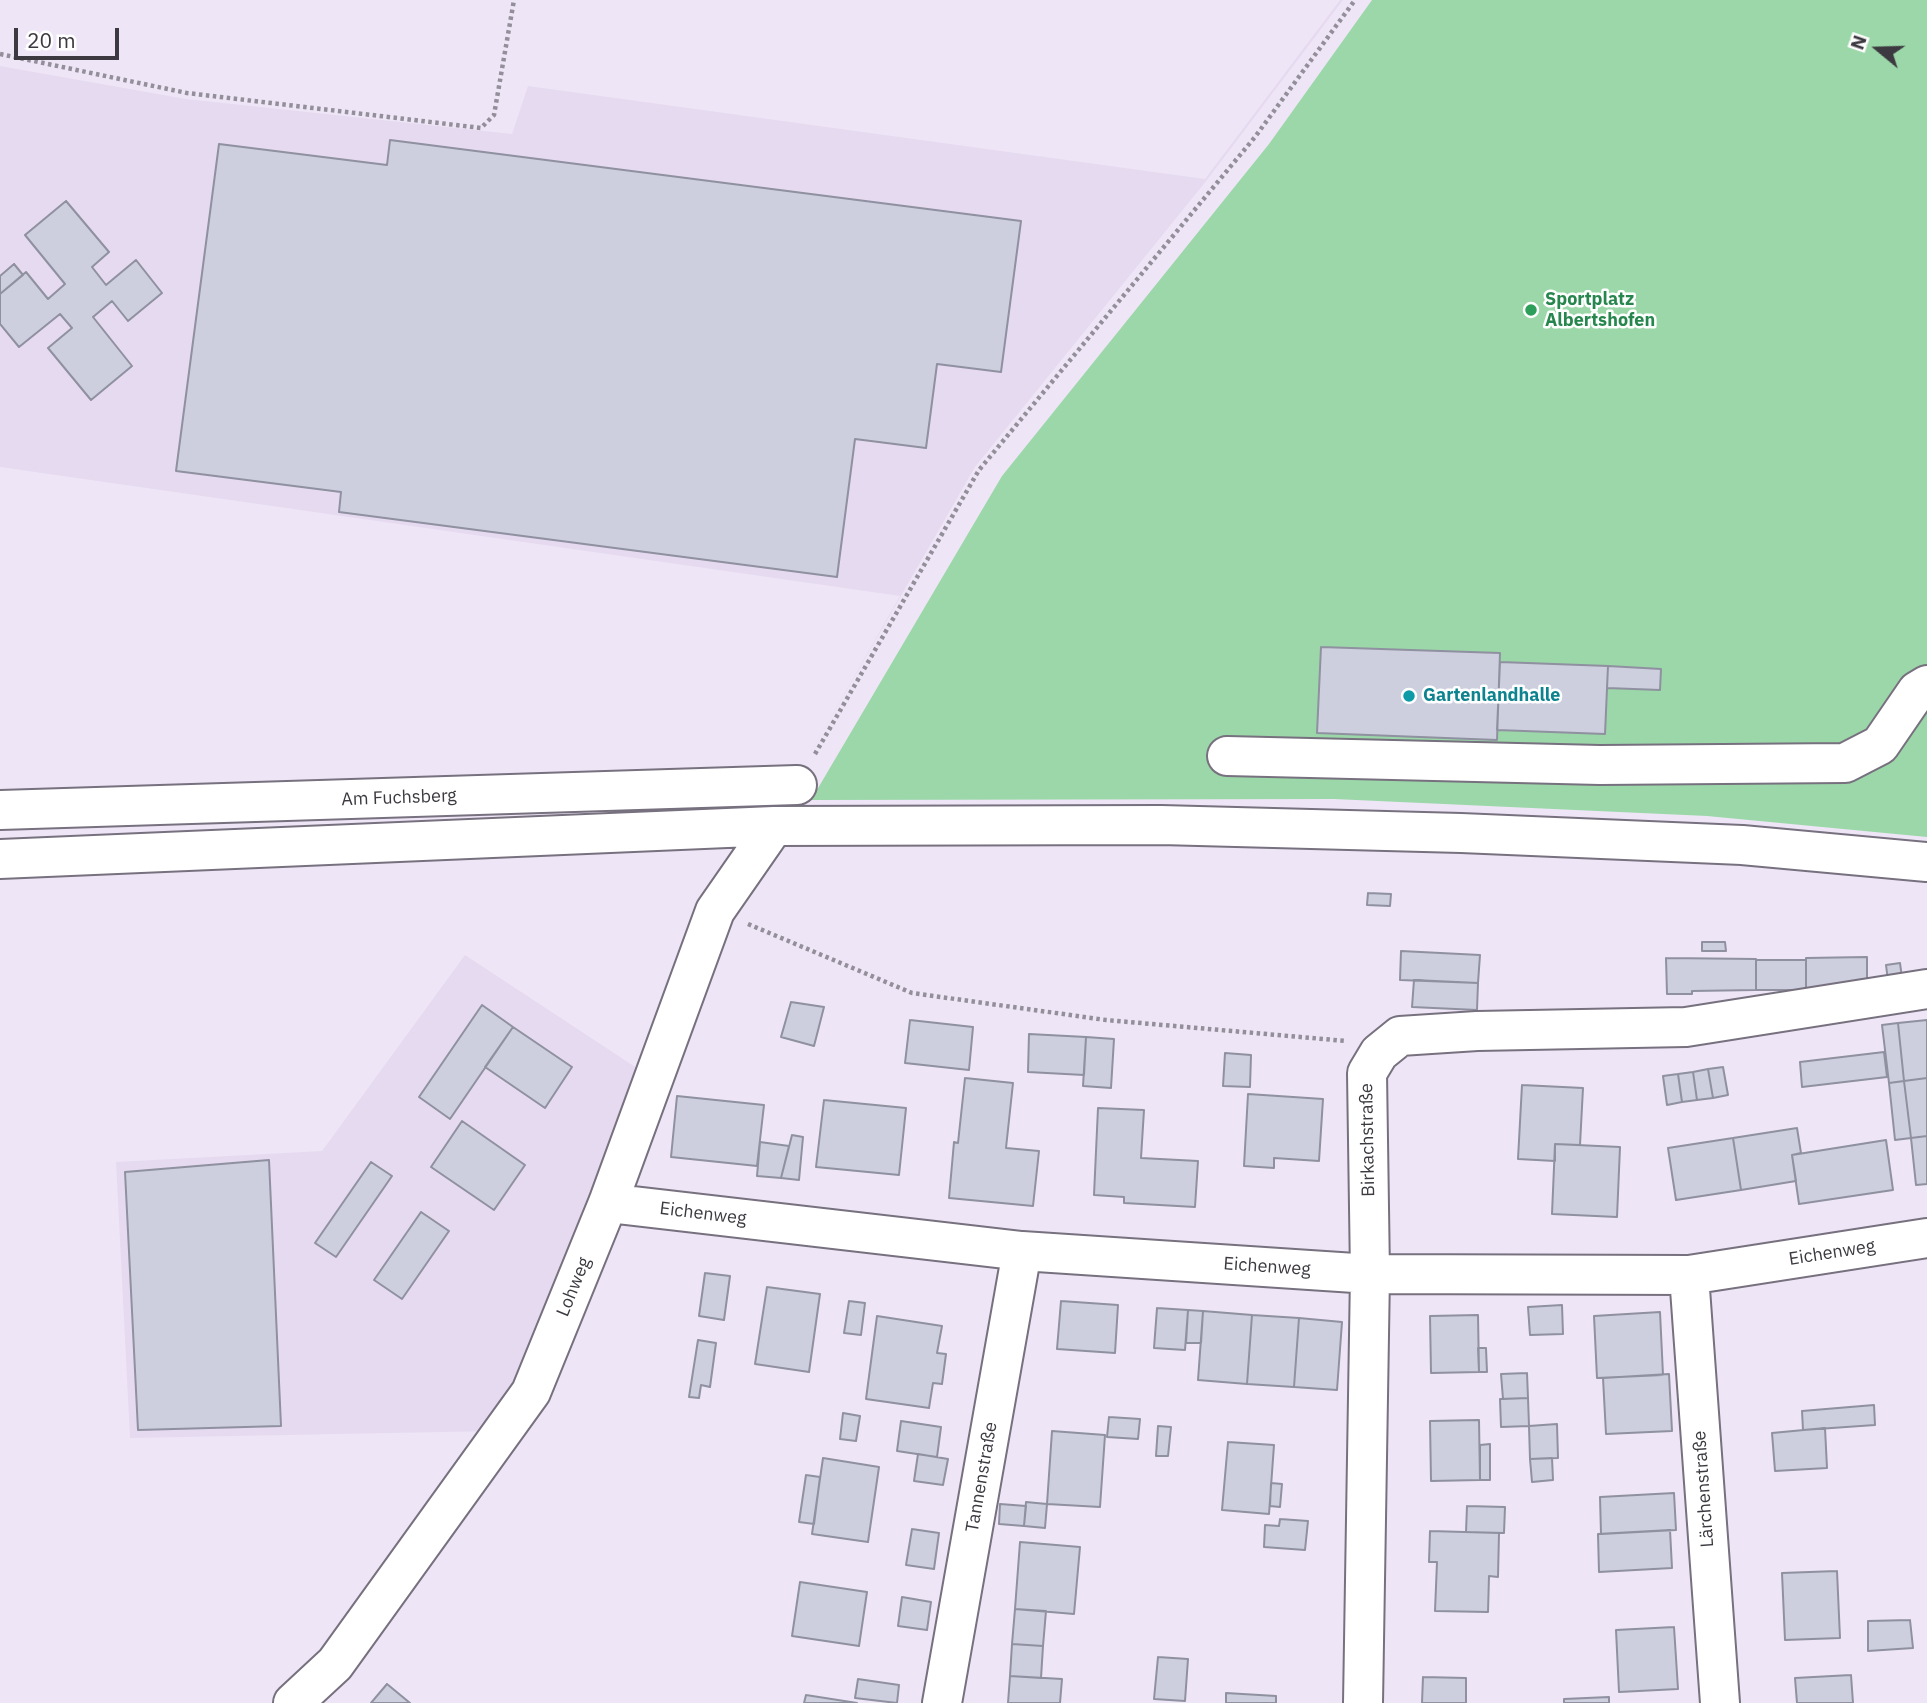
<!DOCTYPE html>
<html>
<head>
<meta charset="utf-8">
<style>
  body { margin:0 }
  #map { position:relative; width:1927px; height:1703px; overflow:hidden; background:#eee6f6; font-family:"IBM Plex Sans",sans-serif }
  canvas { display:block }
  .north { position:absolute; left:1843px; top:14px; width:70px; height:70px; -webkit-text-stroke:5px #fff; paint-order:stroke; rotate:289deg; font-size:19px; font-weight:700; line-height:28px; text-align:center; color:#3c3940 }
  .north::after { content:''; display:block; margin:auto; width:24px; height:32px; background:#3c3940; clip-path:polygon(50% 0,100% 100%,50% 72%,0 100%) }
  .scale { position:absolute; left:14px; top:28px; width:105px; height:32px; box-sizing:border-box; border:4px solid #3c3940; border-top:0; padding-left:9px; font-size:21px; line-height:24px; white-space:nowrap; color:#3c3940; -webkit-text-stroke:5px #fff; paint-order:stroke }
</style>
</head>
<body>
<div id="map">
<canvas width="1927" height="1703"></canvas>
<div class="north">N</div>
<div class="scale">20 m</div>
</div>
<script>
const g = document.querySelector('canvas').getContext('2d');
g.lineJoin = 'round';
function fill(path, color) {
  g.fillStyle = color;
  g.fill(path, 'evenodd');
}
function toPath(rows) {
  const path = new Path2D();
  for (const r of rows) {
    path.moveTo(r[0], r[1]);
    for (let i = 2; i < r.length; i += 2) path.lineTo(r[i], r[i + 1]);
  }
  return path;
}
function strokePath(path, color, width, dash) {
  g.strokeStyle = color;
  g.lineWidth = width;
  g.lineCap = dash ? 'butt' : 'round';
  g.setLineDash(dash || []);
  g.stroke(path);
}
function label(font, color, halo, rows, align = 'center') {
  g.font = font + ' "IBM Plex Sans",sans-serif';
  g.lineWidth = 5;
  g.setLineDash([]);
  g.textBaseline = 'middle';
  g.strokeStyle = halo;
  g.fillStyle = color;
  for (const [text, x, y, turn = 0] of rows) {
    g.save();
    g.translate(x, y);
    g.rotate((+turn || 0) * Math.PI / 180);
    g.textAlign = isNaN(turn) ? turn : align;
    if (halo) g.strokeText(text, 0, 0);
    g.fillText(text, 0, 0);
    g.restore();
  }
}
fill(toPath([
  [1340,0,1343,0,1207,180,975,467,798,775,706,912,647,1075,524,1387,496,1431,130,1438,116,1162,322,1151,465,955,646,1074,706,912,798,775,900,596,0,467,0,66,186,99,512,134,528,86,1205,179]
]), '#e6daf0');
fill(toPath([
  [1372,0,1927,0,1927,837,1707,816,1334,799,811,800,1002,476,1269,144]
]), '#9cd7a9');
const building = toPath([
  [390,140,1021,221,1001,372,937,364,926,448,855,439,837,577,339,512,341,492,176,471,219,144,387,165,390,140],
  [66,201,109,252,92,267,106,285,136,260,162,293,128,321,112,301,93,317,132,366,91,400,48,348,72,328,60,314,19,347,0,324,0,294,26,272,48,299,65,284,25,235,66,201],
  [14,264,23,275,0,294,0,276,14,264],
  [1321,647,1500,653,1497,740,1317,733,1321,647],
  [1500,662,1608,666,1605,734,1497,730,1500,662],
  [1608,666,1661,669,1660,690,1607,688,1608,666],
  [1368,893,1391,894,1390,906,1367,905,1368,893],
  [1702,942,1725,942,1726,951,1702,951,1702,942],
  [1401,951,1480,955,1478,983,1400,980,1401,951],
  [1867,957,1867,991,1806,992,1806,958,1867,957],
  [1666,958,1756,959,1756,990,1692,991,1692,994,1667,994,1666,958],
  [1756,960,1806,960,1806,990,1756,990,1756,960],
  [1900,963,1902,978,1888,981,1886,965,1900,963],
  [1414,980,1478,983,1477,1010,1412,1007,1414,980],
  [791,1002,824,1007,814,1046,781,1037,791,1002],
  [482,1005,513,1027,450,1119,419,1097,482,1005],
  [910,1020,973,1027,969,1070,905,1063,910,1020],
  [1927,1020,1927,1078,1904,1081,1898,1023,1927,1020],
  [1898,1023,1904,1081,1889,1083,1882,1025,1898,1023],
  [513,1027,572,1067,545,1108,485,1067,513,1027],
  [1029,1034,1086,1037,1084,1075,1028,1072,1029,1034],
  [1086,1037,1114,1039,1111,1088,1083,1086,1086,1037],
  [1884,1052,1887,1077,1802,1087,1800,1062,1884,1052],
  [1225,1053,1251,1055,1250,1087,1223,1086,1225,1053],
  [1723,1067,1728,1095,1713,1098,1708,1069,1723,1067],
  [1708,1069,1713,1098,1697,1100,1693,1072,1708,1069],
  [1693,1072,1697,1100,1682,1102,1678,1074,1693,1072],
  [1678,1074,1682,1102,1667,1105,1663,1076,1678,1074],
  [965,1078,1013,1083,1006,1148,1039,1151,1033,1206,949,1198,954,1142,958,1143,965,1078],
  [1927,1078,1927,1136,1911,1138,1904,1081,1927,1078],
  [1904,1081,1911,1138,1895,1140,1889,1083,1904,1081],
  [1522,1085,1583,1088,1580,1145,1555,1144,1555,1161,1518,1159,1522,1085],
  [1248,1094,1323,1099,1319,1161,1274,1158,1274,1168,1244,1166,1248,1094],
  [677,1096,764,1105,757,1166,671,1157,677,1096],
  [824,1100,906,1108,899,1175,816,1167,824,1100],
  [1098,1108,1144,1110,1141,1158,1198,1161,1195,1207,1124,1203,1124,1197,1094,1195,1098,1108],
  [462,1121,525,1165,494,1210,431,1167,462,1121],
  [1797,1128,1801,1153,1792,1155,1796,1181,1741,1190,1733,1138,1797,1128],
  [792,1135,803,1137,799,1180,781,1178,792,1135],
  [1927,1136,1927,1184,1916,1185,1911,1138,1927,1136],
  [1733,1138,1741,1190,1676,1200,1668,1148,1733,1138],
  [1886,1140,1893,1190,1799,1204,1792,1155,1886,1140],
  [760,1142,789,1146,781,1178,757,1176,760,1142],
  [1555,1144,1620,1147,1617,1217,1552,1214,1555,1144],
  [269,1160,281,1426,138,1430,125,1172,269,1160],
  [371,1162,392,1176,336,1257,315,1243,371,1162],
  [421,1212,449,1231,402,1299,374,1280,421,1212],
  [705,1273,730,1276,724,1320,699,1316,705,1273],
  [767,1287,820,1294,809,1372,755,1364,767,1287],
  [849,1301,865,1303,861,1335,844,1333,849,1301],
  [1061,1301,1118,1305,1115,1353,1057,1349,1061,1301],
  [1562,1305,1563,1334,1530,1335,1528,1307,1562,1305],
  [1157,1308,1188,1310,1185,1350,1154,1348,1157,1308],
  [1188,1310,1203,1311,1201,1343,1186,1343,1188,1310],
  [1203,1311,1252,1315,1247,1384,1198,1380,1203,1311],
  [1660,1312,1663,1375,1597,1378,1594,1316,1660,1312],
  [1252,1315,1299,1318,1294,1387,1247,1384,1252,1315],
  [1478,1315,1479,1372,1431,1373,1430,1316,1478,1315],
  [877,1316,942,1326,937,1353,946,1354,942,1384,933,1383,929,1408,866,1399,877,1316],
  [1299,1318,1342,1322,1337,1390,1294,1387,1299,1318],
  [698,1340,716,1343,710,1387,701,1385,699,1398,689,1397,698,1340],
  [1478,1348,1486,1348,1487,1372,1479,1372,1478,1348],
  [1527,1373,1528,1398,1503,1399,1501,1374,1527,1373],
  [1669,1374,1672,1431,1606,1434,1603,1378,1669,1374],
  [1528,1398,1529,1426,1501,1427,1500,1399,1528,1398],
  [1874,1405,1875,1425,1803,1430,1802,1411,1874,1405],
  [843,1413,860,1416,856,1441,840,1439,843,1413],
  [1109,1417,1140,1419,1138,1439,1107,1437,1109,1417],
  [1479,1420,1480,1480,1431,1481,1430,1421,1479,1420],
  [901,1421,941,1427,937,1457,897,1451,901,1421],
  [1557,1424,1558,1458,1530,1459,1529,1426,1557,1424],
  [1158,1426,1171,1427,1168,1456,1156,1456,1158,1426],
  [1825,1428,1827,1468,1775,1471,1772,1433,1825,1428],
  [1052,1431,1105,1435,1100,1507,1047,1504,1052,1431],
  [1228,1442,1274,1445,1269,1514,1222,1510,1228,1442],
  [1490,1444,1490,1480,1480,1480,1480,1445,1490,1444],
  [918,1454,948,1459,943,1485,914,1481,918,1454],
  [823,1458,879,1467,868,1542,812,1534,823,1458],
  [1552,1458,1553,1480,1532,1482,1530,1459,1552,1458],
  [806,1475,820,1477,814,1524,799,1522,806,1475],
  [1271,1483,1282,1484,1280,1507,1270,1506,1271,1483],
  [1674,1493,1676,1530,1601,1534,1600,1497,1674,1493],
  [1026,1502,1047,1504,1045,1528,1024,1526,1026,1502],
  [1000,1504,1026,1506,1024,1526,999,1524,1000,1504],
  [1467,1506,1505,1507,1504,1533,1466,1532,1467,1506],
  [1280,1519,1308,1521,1305,1550,1264,1547,1265,1525,1279,1526,1280,1519],
  [912,1529,939,1533,934,1569,906,1565,912,1529],
  [1670,1530,1672,1568,1599,1572,1598,1534,1670,1530],
  [1430,1531,1499,1533,1498,1577,1489,1576,1488,1612,1435,1611,1437,1562,1429,1562,1430,1531],
  [1020,1542,1080,1547,1074,1614,1015,1609,1020,1542],
  [1837,1571,1840,1638,1785,1640,1782,1573,1837,1571],
  [800,1582,867,1592,859,1646,792,1636,800,1582],
  [902,1597,931,1602,927,1630,898,1626,902,1597],
  [1015,1609,1046,1611,1043,1646,1012,1644,1015,1609],
  [1910,1620,1913,1648,1868,1651,1868,1621,1910,1620],
  [1674,1627,1678,1689,1619,1692,1616,1630,1674,1627],
  [1012,1644,1043,1646,1041,1678,1010,1676,1012,1644],
  [1158,1657,1188,1659,1185,1701,1154,1699,1158,1657],
  [1851,1675,1853,1703,1797,1703,1795,1678,1851,1675],
  [1010,1676,1062,1679,1060,1703,1008,1703,1010,1676],
  [1423,1677,1466,1678,1466,1703,1422,1703,1423,1677],
  [858,1679,899,1685,897,1703,855,1698,858,1679],
  [387,1684,410,1703,371,1703,387,1684],
  [1226,1693,1276,1696,1276,1703,1226,1703,1226,1693],
  [806,1695,857,1703,804,1703,806,1695],
  [1609,1697,1609,1703,1564,1703,1564,1699,1609,1697]
]);
fill(building, '#cdcfdf');
strokePath(building, '#8f90a0', 2);
const minor = toPath([
  [1227,756,1600,765,1845,763,1880,745,1917,691,1927,685],
  [0,810,797,785],
  [0,859,774,826,1161,825,1461,833,1742,845,1927,862],
  [608,1203,1022,1251,1370,1274,1689,1275,1927,1238],
  [1689,1275,1720,1703],
  [293,1703,335,1664,531,1392,608,1203,715,911,774,826],
  [942,1703,1022,1251],
  [1363,1703,1370,1274,1367,1073,1379,1053,1400,1036,1477,1031,1686,1027,1927,989]
]);
strokePath(minor, '#77707e', 42);
strokePath(toPath([
  [0,54,187,93,481,128,494,115,514,0],
  [815,754,979,470,1255,137,1355,0],
  [748,924,912,993,1106,1020,1346,1041]
]), '#938e99', 4.5, [3.5, 3.5]);
strokePath(minor, '#fff', 38);
for (const [x, y, r, color] of [
  [1531,310,7,"#2e9e5b"],
  [1409,696,7,"#0f9aa8"]
]) {
  const dot = new Path2D();
  dot.arc(x, y, r, 0, 2 * Math.PI);
  g.fillStyle = color;
  g.fill(dot);
  strokePath(dot, '#fff', 2.5);
}
label('bold 18px', '#27864d', '#fff', [
  ["Sportplatz",1545,300],
  ["Albertshofen",1545,321]
], 'left');
label('bold 18px', '#0d838f', '#fff', [
  ["Gartenlandhalle",1423,696]
], 'left');
label('18px', '#3c3940', '#fff', [
  ["Am Fuchsberg",399,798,-2],
  ["Birkachstraße",1368,1140,-91],
  ["Eichenweg",703,1214,7],
  ["Eichenweg",1832,1253,-9],
  ["Eichenweg",1267,1267,4],
  ["Lohweg",574,1287,-68],
  ["Tannenstraße",982,1477,-80],
  ["Lärchenstraße",1704,1489,-94]
]);
</script>
</body>
</html>
